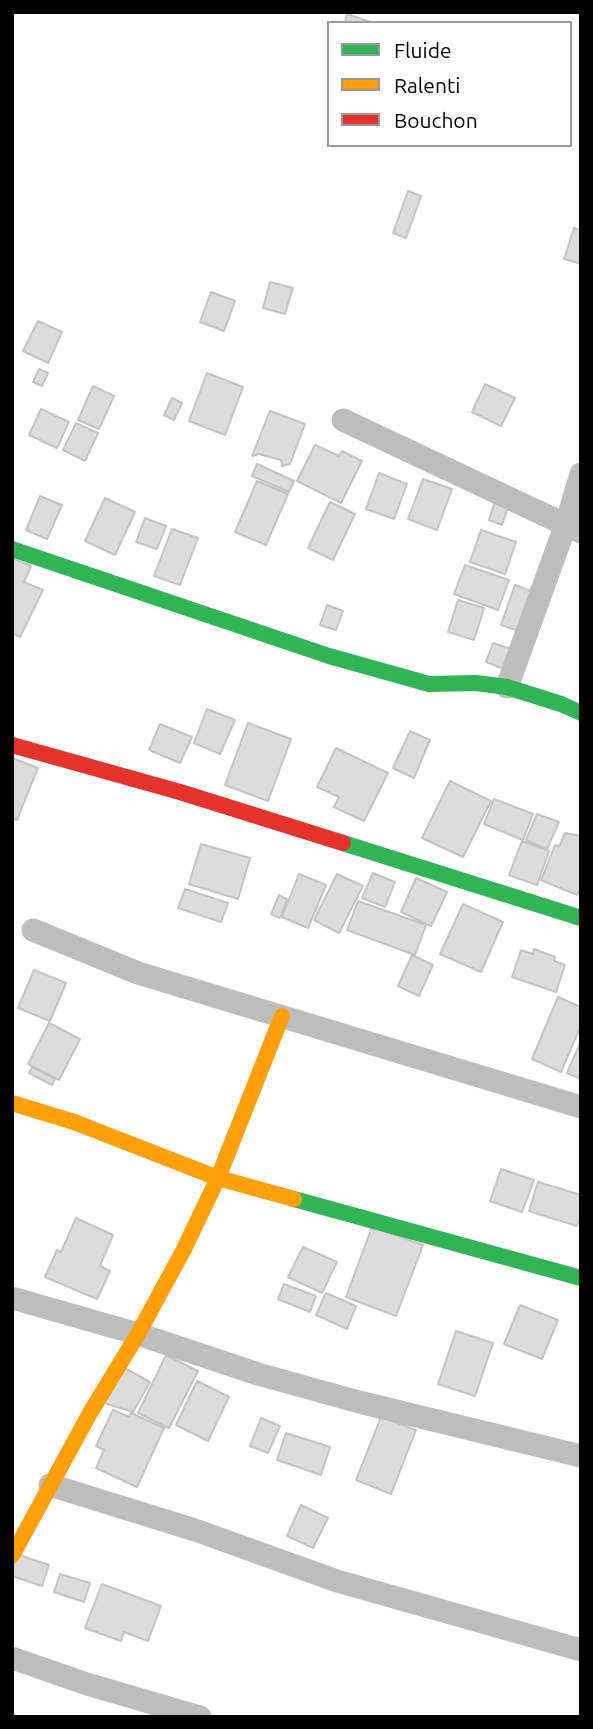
<!DOCTYPE html>
<html>
<head>
<meta charset="utf-8">
<style>
  body { margin:0 }
  #map { position:relative; width:593px; height:1729px; overflow:hidden; background:#fff; font-family:Ubuntu,sans-serif }
  canvas { display:block }
  .frame { position:absolute; inset:0; border:14px solid #000; pointer-events:none }
  .legend { position:absolute; left:327px; top:21px; width:245px; height:126px; box-sizing:border-box; background:#fff; border:2px solid #999; margin:0; padding:9px 12px; list-style:none; font-size:21px; color:#000 }
  .legend li { display:flex; align-items:center; gap:14px; height:35px }
  .legend b { width:35px; border:2px solid #999 }
</style>
</head>
<body>
<div id="map">
<canvas width="593" height="1729"></canvas>
<div class="frame"></div>
<ul class="legend">
<li><b style="height:9px;background:#30b455"></b>Fluide</li>
<li><b style="height:9px;background:#ff9f0a"></b>Ralenti</li>
<li><b style="height:9px;background:#e5322d"></b>Bouchon</li>
</ul>
</div>
<script>
const g = document.querySelector('canvas').getContext('2d');
g.lineJoin = 'round';
function fill(path, color) {
  g.fillStyle = color;
  g.fill(path, 'evenodd');
}
function toPath(rows) {
  const path = new Path2D();
  for (const r of rows) {
    path.moveTo(r[0], r[1]);
    for (let i = 2; i < r.length; i += 2) path.lineTo(r[i], r[i + 1]);
  }
  return path;
}
function strokePath(path, color, width, dash) {
  g.strokeStyle = color;
  g.lineWidth = width;
  g.lineCap = dash ? 'butt' : 'round';
  g.setLineDash(dash || []);
  g.stroke(path);
}
const building = toPath([
  [347,14,374,23,345,23,347,14],
  [408,191,421,196,406,238,393,233,408,191],
  [574,228,581,230,581,264,564,259,574,228],
  [270,282,293,288,285,314,263,308,270,282],
  [211,292,235,301,224,331,200,322,211,292],
  [38,321,62,332,48,363,23,351,38,321],
  [39,369,48,373,42,386,33,382,39,369],
  [207,373,243,387,225,435,189,421,207,373],
  [485,384,515,398,501,426,472,412,485,384],
  [93,386,114,396,99,429,78,420,93,386],
  [172,398,182,403,174,420,164,415,172,398],
  [41,409,69,422,57,448,29,435,41,409],
  [270,411,305,424,290,464,282,466,281,460,259,454,252,456,270,411],
  [76,423,98,433,85,461,63,450,76,423],
  [315,445,339,456,342,451,362,461,341,503,297,481,315,445],
  [257,464,294,481,289,492,252,476,257,464],
  [379,473,407,484,394,519,366,509,379,473],
  [423,479,452,489,437,530,408,519,423,479],
  [257,481,288,494,266,545,235,532,257,481],
  [40,496,62,505,47,539,26,530,40,496],
  [105,498,135,512,115,555,85,541,105,498],
  [495,501,509,505,502,525,489,520,495,501],
  [330,502,355,514,333,560,308,548,330,502],
  [145,518,166,526,157,549,136,542,145,518],
  [172,529,198,538,180,585,154,576,172,529],
  [481,530,516,542,505,574,470,562,481,530],
  [12,558,31,566,24,582,43,590,20,637,12,633,12,558],
  [465,565,509,580,498,610,454,594,465,565],
  [515,585,533,592,519,631,501,625,515,585],
  [458,600,484,608,474,640,448,632,458,600],
  [327,605,343,611,336,630,320,625,327,605],
  [493,643,511,649,504,669,486,662,493,643],
  [207,709,235,720,220,754,194,743,207,709],
  [248,723,291,739,268,801,225,785,248,723],
  [160,724,192,737,180,763,149,750,160,724],
  [410,731,430,740,414,778,393,768,410,731],
  [336,748,388,773,364,821,334,807,339,797,317,787,336,748],
  [12,758,38,768,17,820,12,818,12,758],
  [450,781,491,801,463,857,422,838,450,781],
  [494,799,533,814,523,840,484,824,494,799],
  [537,814,559,822,547,849,526,840,537,814],
  [565,833,581,836,581,888,577,895,541,880,555,845,559,847,565,833],
  [522,841,549,851,537,885,509,875,522,841],
  [201,844,250,858,238,899,189,884,201,844],
  [373,873,395,882,385,907,362,898,373,873],
  [299,874,326,885,308,928,282,917,299,874],
  [337,874,363,886,339,933,314,920,337,874],
  [416,878,447,892,431,926,401,912,416,878],
  [185,889,228,903,221,922,178,908,185,889],
  [279,895,287,899,280,918,271,914,279,895],
  [358,901,426,925,415,955,347,930,358,901],
  [463,904,503,922,481,972,440,954,463,904],
  [534,949,555,957,554,961,565,965,556,992,512,977,521,950,533,954,534,949],
  [412,955,433,965,419,996,398,986,412,955],
  [34,970,66,983,50,1021,18,1008,34,970],
  [558,997,581,1007,581,1025,561,1072,532,1059,558,997],
  [49,1023,80,1039,59,1080,28,1064,49,1023],
  [581,1041,581,1079,567,1073,581,1041],
  [32,1067,55,1079,52,1085,29,1073,32,1067],
  [501,1169,534,1180,522,1212,490,1201,501,1169],
  [538,1182,581,1195,581,1214,577,1226,529,1211,538,1182],
  [76,1218,113,1235,100,1266,110,1271,97,1299,45,1277,57,1250,61,1252,76,1218],
  [372,1227,423,1245,396,1316,346,1297,372,1227],
  [303,1247,337,1262,322,1293,288,1277,303,1247],
  [284,1284,316,1296,310,1312,278,1299,284,1284],
  [326,1293,356,1306,347,1329,316,1315,326,1293],
  [520,1305,558,1320,542,1359,504,1344,520,1305],
  [456,1331,493,1343,475,1396,438,1384,456,1331],
  [166,1355,198,1371,169,1428,138,1413,166,1355],
  [121,1366,150,1382,133,1412,101,1402,121,1366],
  [197,1381,229,1397,208,1441,176,1425,197,1381],
  [113,1410,129,1417,131,1413,164,1428,137,1487,96,1468,104,1450,96,1446,113,1410],
  [381,1417,416,1430,391,1494,356,1480,381,1417],
  [261,1418,280,1426,268,1453,250,1446,261,1418],
  [286,1433,330,1447,321,1475,277,1460,286,1433],
  [301,1505,328,1518,313,1548,287,1536,301,1505],
  [16,1554,49,1565,42,1586,12,1576,12,1564,16,1554],
  [60,1574,90,1583,84,1602,54,1592,60,1574],
  [102,1584,161,1606,148,1641,124,1632,121,1641,85,1628,102,1584]
]);
fill(building, '#dcdcdc');
strokePath(building, '#c4c4c4', 2);
strokePath(toPath([
  [343,420,581,532],
  [507,687,566,524,581,474],
  [33,930,138,973,581,1107],
  [12,1298,138,1334,258,1374,359,1402,581,1456],
  [50,1485,195,1530,337,1581,581,1650],
  [12,1658,87,1684,200,1717]
]), '#bdbdbd', 23);
strokePath(toPath([
  [12,549,329,656,429,684,476,683,507,687,561,704,581,713],
  [343,843,581,918],
  [294,1199,581,1278]
]), '#30b455', 16);
strokePath(toPath([
  [12,1103,74,1122,218,1178,294,1199],
  [12,1556,90,1413,138,1334,183,1251,218,1178,282,1016]
]), '#ff9f0a', 16);
strokePath(toPath([
  [12,745,180,792,343,843]
]), '#e5322d', 16);
</script>
</body>
</html>
